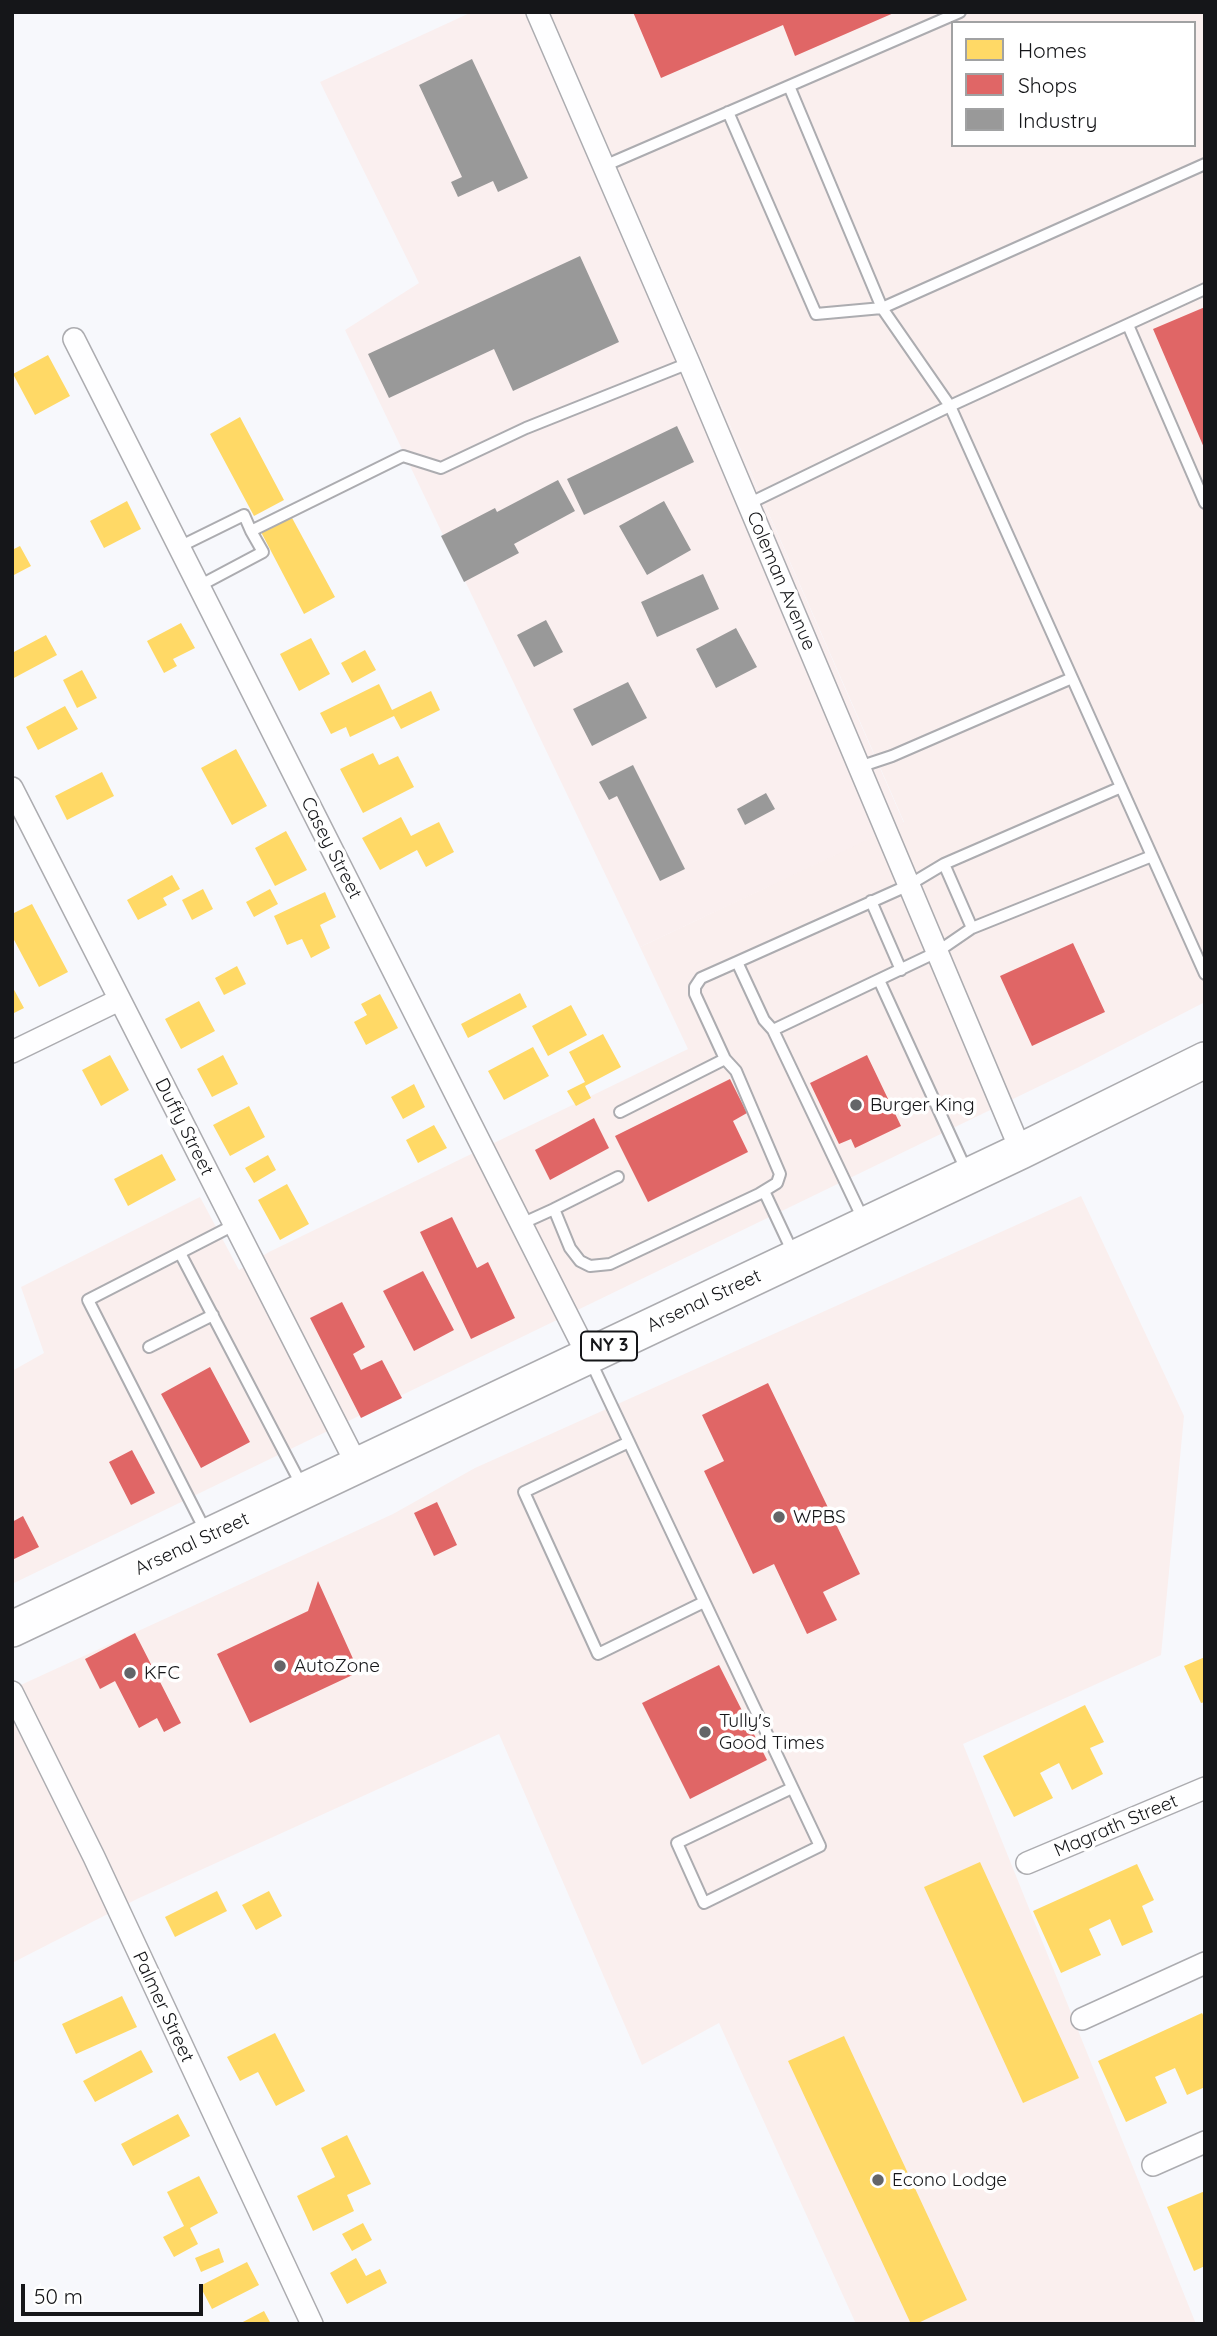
<!DOCTYPE html>
<html>
<head>
<meta charset="utf-8">
<style>
  body { margin:0 }
  #map { position:relative; width:1217px; height:2336px; overflow:hidden; background:#f7f8fc; font-family:Quicksand,sans-serif }
  canvas { display:block }
  .frame { position:absolute; inset:0; border:14px solid #151619; pointer-events:none }
  .legend { position:absolute; left:951px; top:21px; width:245px; height:126px; box-sizing:border-box; background:#fff; border:2px solid #a1a2a3; margin:0; padding:9px 12px; list-style:none; font-size:21px; color:#151619 }
  .legend li { display:flex; align-items:center; gap:14px; height:35px }
  .legend b { width:35px; border:2px solid #a1a2a3 }
  .scale { position:absolute; left:21px; top:2284px; width:182px; height:32px; box-sizing:border-box; border:4px solid #151619; border-top:0; padding-left:9px; font-size:21px; line-height:24px; white-space:nowrap; color:#151619; -webkit-text-stroke:5px #fff; paint-order:stroke }
</style>
</head>
<body>
<div id="map">
<canvas width="1217" height="2336"></canvas>
<div class="frame"></div>
<ul class="legend">
<li><b style="height:19px;background:#ffd966"></b>Homes</li>
<li><b style="height:19px;background:#e06666"></b>Shops</li>
<li><b style="height:19px;background:#999"></b>Industry</li>
</ul>
<div class="scale">50 m</div>
</div>
<script>
const g = document.querySelector('canvas').getContext('2d');
g.lineJoin = 'round';
function fill(path, color) {
  g.fillStyle = color;
  g.fill(path, 'evenodd');
}
function toPath(rows) {
  const path = new Path2D();
  for (const r of rows) {
    path.moveTo(r[0], r[1]);
    for (let i = 2; i < r.length; i += 2) path.lineTo(r[i], r[i + 1]);
  }
  return path;
}
function strokePath(path, color, width, dash) {
  g.strokeStyle = color;
  g.lineWidth = width;
  g.lineCap = dash ? 'butt' : 'round';
  g.setLineDash(dash || []);
  g.stroke(path);
}
function label(font, color, halo, rows, align = 'center') {
  g.font = font + ' Quicksand,sans-serif';
  g.lineWidth = 7;
  g.setLineDash([]);
  g.textBaseline = 'middle';
  g.strokeStyle = halo;
  g.fillStyle = color;
  for (const [text, x, y, turn = 0] of rows) {
    g.save();
    g.translate(x, y);
    g.rotate((+turn || 0) * Math.PI / 180);
    g.textAlign = isNaN(turn) ? turn : align;
    if (halo) g.strokeText(text, 0, 0);
    g.fillText(text, 0, 0);
    g.restore();
  }
}
fill(toPath([
  [549,12,1205,12,1205,1002,1079,1067,12,1584,12,1371,44,1353,21,1287,200,1197,239,1270,269,1252,688,1049,640,947,904,822],
  [953,23,1194,23,1194,145,953,145],
  [1081,1196,1184,1416,1161,1655,963,1744,1196,2324,856,2324,719,2023,642,2065,499,1734,137,1899,12,1963,12,1689,393,1514,475,1468]
]), '#faefee');
fill(toPath([
  [472,12,549,12,904,823,640,947,345,330,419,283,320,82]
]), '#faefef');
fill(toPath([
  [48,355,70,396,35,415,13,374],
  [240,417,284,500,254,516,210,434],
  [127,501,141,529,104,548,90,521],
  [291,516,335,597,304,614,261,532],
  [20,546,31,566,12,576,12,550],
  [181,623,195,648,173,659,177,666,164,673,147,641],
  [46,635,57,655,12,679,12,653],
  [311,638,330,674,299,691,280,654],
  [365,650,376,670,352,683,341,663],
  [82,670,97,698,77,708,63,680],
  [379,684,392,710,431,691,440,710,401,729,394,716,350,737,346,727,331,734,320,713],
  [65,706,78,729,38,750,26,727],
  [236,749,267,806,232,825,201,768],
  [373,753,379,765,398,756,414,787,363,813,340,769],
  [102,772,114,796,67,820,55,796],
  [401,817,411,836,439,822,454,852,426,867,417,850,380,870,362,838],
  [286,831,307,870,275,886,255,848],
  [172,875,180,889,163,898,167,905,138,920,127,900],
  [203,889,213,909,192,920,182,900],
  [270,889,278,904,254,917,246,902],
  [325,892,336,917,320,925,330,948,311,958,302,939,287,945,274,916],
  [32,904,68,972,39,987,12,936,12,914],
  [237,966,246,984,224,995,215,978],
  [12,986,24,1008,12,1014],
  [520,993,527,1007,468,1038,461,1024],
  [380,994,398,1028,366,1045,354,1022,367,1015,361,1004],
  [199,1001,215,1031,181,1049,165,1019],
  [571,1005,587,1035,548,1056,532,1026],
  [603,1034,621,1067,585,1086,591,1098,576,1106,567,1091,585,1082,569,1052],
  [533,1047,549,1076,504,1100,488,1071],
  [110,1055,129,1090,101,1106,82,1070],
  [223,1055,238,1084,212,1097,197,1069],
  [414,1084,425,1107,403,1119,391,1097],
  [249,1106,265,1137,230,1156,213,1125],
  [434,1125,447,1148,418,1163,406,1140],
  [162,1154,176,1180,128,1206,114,1179],
  [268,1155,276,1170,254,1183,245,1168],
  [287,1184,309,1224,280,1240,258,1200],
  [1205,1657,1205,1702,1201,1703,1184,1666],
  [1085,1705,1104,1742,1090,1748,1103,1774,1072,1790,1059,1763,1040,1773,1053,1798,1014,1817,983,1756],
  [980,1862,1079,2078,1023,2103,924,1887],
  [1137,1864,1154,1900,1142,1906,1153,1932,1122,1946,1110,1919,1089,1929,1101,1955,1061,1973,1033,1911],
  [217,1891,227,1911,175,1937,165,1917],
  [269,1891,282,1916,256,1930,242,1905],
  [122,1996,137,2027,76,2054,62,2024],
  [1202,2013,1205,2019,1205,2087,1187,2095,1175,2068,1155,2077,1167,2103,1126,2122,1098,2061],
  [275,2033,305,2091,276,2106,258,2072,240,2081,227,2057],
  [844,2036,967,2300,916,2324,911,2324,788,2061],
  [141,2050,153,2072,95,2102,83,2081],
  [178,2114,190,2136,133,2166,121,2144],
  [347,2135,371,2184,347,2195,354,2211,313,2231,297,2196,335,2177,321,2148],
  [199,2176,218,2213,190,2228,198,2244,174,2257,163,2237,184,2226,167,2192],
  [1205,2191,1205,2266,1194,2271,1167,2207],
  [363,2223,372,2240,352,2251,342,2234],
  [219,2248,224,2262,201,2272,195,2258],
  [356,2258,366,2276,380,2269,387,2283,347,2304,330,2273],
  [247,2262,259,2285,212,2309,200,2286],
  [264,2311,271,2324,239,2324]
]), '#ffd966');
fill(toPath([
  [633,12,896,12,795,56,783,25,661,78],
  [1205,307,1205,450,1153,329],
  [1073,943,1105,1012,1032,1046,1000,976],
  [867,1055,901,1126,855,1148,851,1139,839,1144,810,1083],
  [730,1079,747,1113,733,1121,748,1152,648,1202,615,1136],
  [594,1118,609,1148,550,1180,535,1150],
  [452,1217,477,1268,488,1262,515,1318,471,1339,420,1232],
  [423,1271,454,1330,414,1351,383,1291],
  [342,1302,365,1347,353,1354,361,1370,382,1360,402,1398,361,1418,310,1318],
  [210,1367,250,1442,201,1468,161,1394],
  [768,1383,860,1574,823,1592,837,1620,807,1634,774,1564,753,1574,704,1471,724,1461,702,1415],
  [132,1450,155,1493,131,1505,109,1462],
  [437,1502,457,1545,434,1556,414,1513],
  [23,1516,39,1547,12,1560,12,1522],
  [318,1581,359,1672,250,1723,217,1654,308,1611],
  [135,1633,181,1723,164,1732,157,1718,139,1728,115,1681,100,1689,85,1659],
  [719,1665,767,1760,690,1799,642,1703]
]), '#e06666');
fill(toPath([
  [472,59,528,178,498,192,493,181,458,197,451,182,462,177,419,85],
  [580,256,619,342,513,391,494,349,389,398,368,354],
  [677,426,694,462,584,515,567,479],
  [558,480,575,511,514,544,519,553,464,582,441,536,495,508,497,512],
  [664,501,691,550,647,575,619,526],
  [703,574,719,609,657,637,641,602],
  [546,620,563,652,534,667,517,635],
  [736,628,757,667,716,688,696,649],
  [628,682,647,718,592,746,573,709],
  [633,765,685,869,660,881,617,796,609,800,599,782],
  [766,793,775,809,745,825,737,809]
]), '#999');
const service = toPath([
  [789,86,960,12],
  [728,112,816,314,882,308,1205,164],
  [604,166,789,86,882,308,950,406,1205,974],
  [1128,325,1205,503],
  [748,504,950,406,1205,289],
  [179,547,244,515,251,531],
  [199,586,263,552,251,531,403,456,441,468,526,428,689,363],
  [859,767,892,756,1072,678],
  [1119,788,944,864,972,928,1152,856],
  [871,901,901,970],
  [879,980,967,1172],
  [773,1030,764,1020,737,962,909,885,944,864],
  [620,1112,725,1059,695,994,695,987,701,978,737,962],
  [764,1191,794,1255],
  [554,1209,618,1177],
  [863,1219,773,1030,937,952,972,928],
  [521,1224,554,1209,570,1248,580,1261,590,1266,610,1264,759,1194,777,1183,780,1174,736,1071,725,1059],
  [180,1253,303,1488],
  [149,1347,213,1315],
  [591,1362,820,1846,704,1903,677,1843,792,1788],
  [629,1442,524,1492,598,1654,704,1602],
  [207,1534,88,1300,234,1225]
]);
const minor = toPath([
  [537,12,689,363,1021,1151],
  [74,339,588,1356],
  [12,788,357,1465],
  [12,1052,119,1000],
  [12,1692,94,1857,312,2324],
  [1027,1863,1205,1788],
  [1082,2019,1205,1963],
  [1153,2165,1205,2142]
]);
const trunk = toPath([
  [12,1629,1021,1151,1205,1060]
]);
strokePath(service, '#acacb0', 14);
strokePath(minor, '#acacb0', 24);
strokePath(trunk, '#acacb0', 38);
strokePath(service, '#fefeff', 10);
strokePath(minor, '#fefeff', 21);
strokePath(trunk, '#fefeff', 35);
for (const [x, y, r, color] of [
  [856,1105,7,"#646568"],
  [779,1517,7,"#646568"],
  [280,1666,7,"#646568"],
  [130,1673,7,"#646568"],
  [705,1732,7,"#646568"],
  [878,2180,7,"#646568"]
]) {
  const dot = new Path2D();
  dot.arc(x, y, r, 0, 2 * Math.PI);
  g.fillStyle = color;
  g.fill(dot);
  strokePath(dot, '#fff', 2.5);
}
for (const [x, y, w] of [
  [609,1346,56]
]) {
  const box = new Path2D();
  box.roundRect(x - w / 2, y - 14.5, w, 29, 5);
  g.fillStyle = '#fff';
  g.fill(box);
  strokePath(box, '#151619', 2);
}
label('bold 18px', '#151619', null, [
  ["NY 3",609,1346]
]);
label('19px', '#151619', '#fff', [
  ["Coleman Avenue",781,581,67],
  ["Casey Street",331,848,63],
  ["Duffy Street",184,1127,63],
  ["Arsenal Street",704,1301,-25],
  ["Arsenal Street",192,1544,-25],
  ["Magrath Street",1116,1826,-23],
  ["Palmer Street",163,2007,65]
]);
label('19px', '#151619', '#fff', [
  ["Burger King",870,1105],
  ["WPBS",793,1517],
  ["AutoZone",294,1666],
  ["KFC",144,1673],
  ["Tully's",719,1721],
  ["Good Times",719,1743],
  ["Econo Lodge",892,2180]
], 'left');
</script>
</body>
</html>
